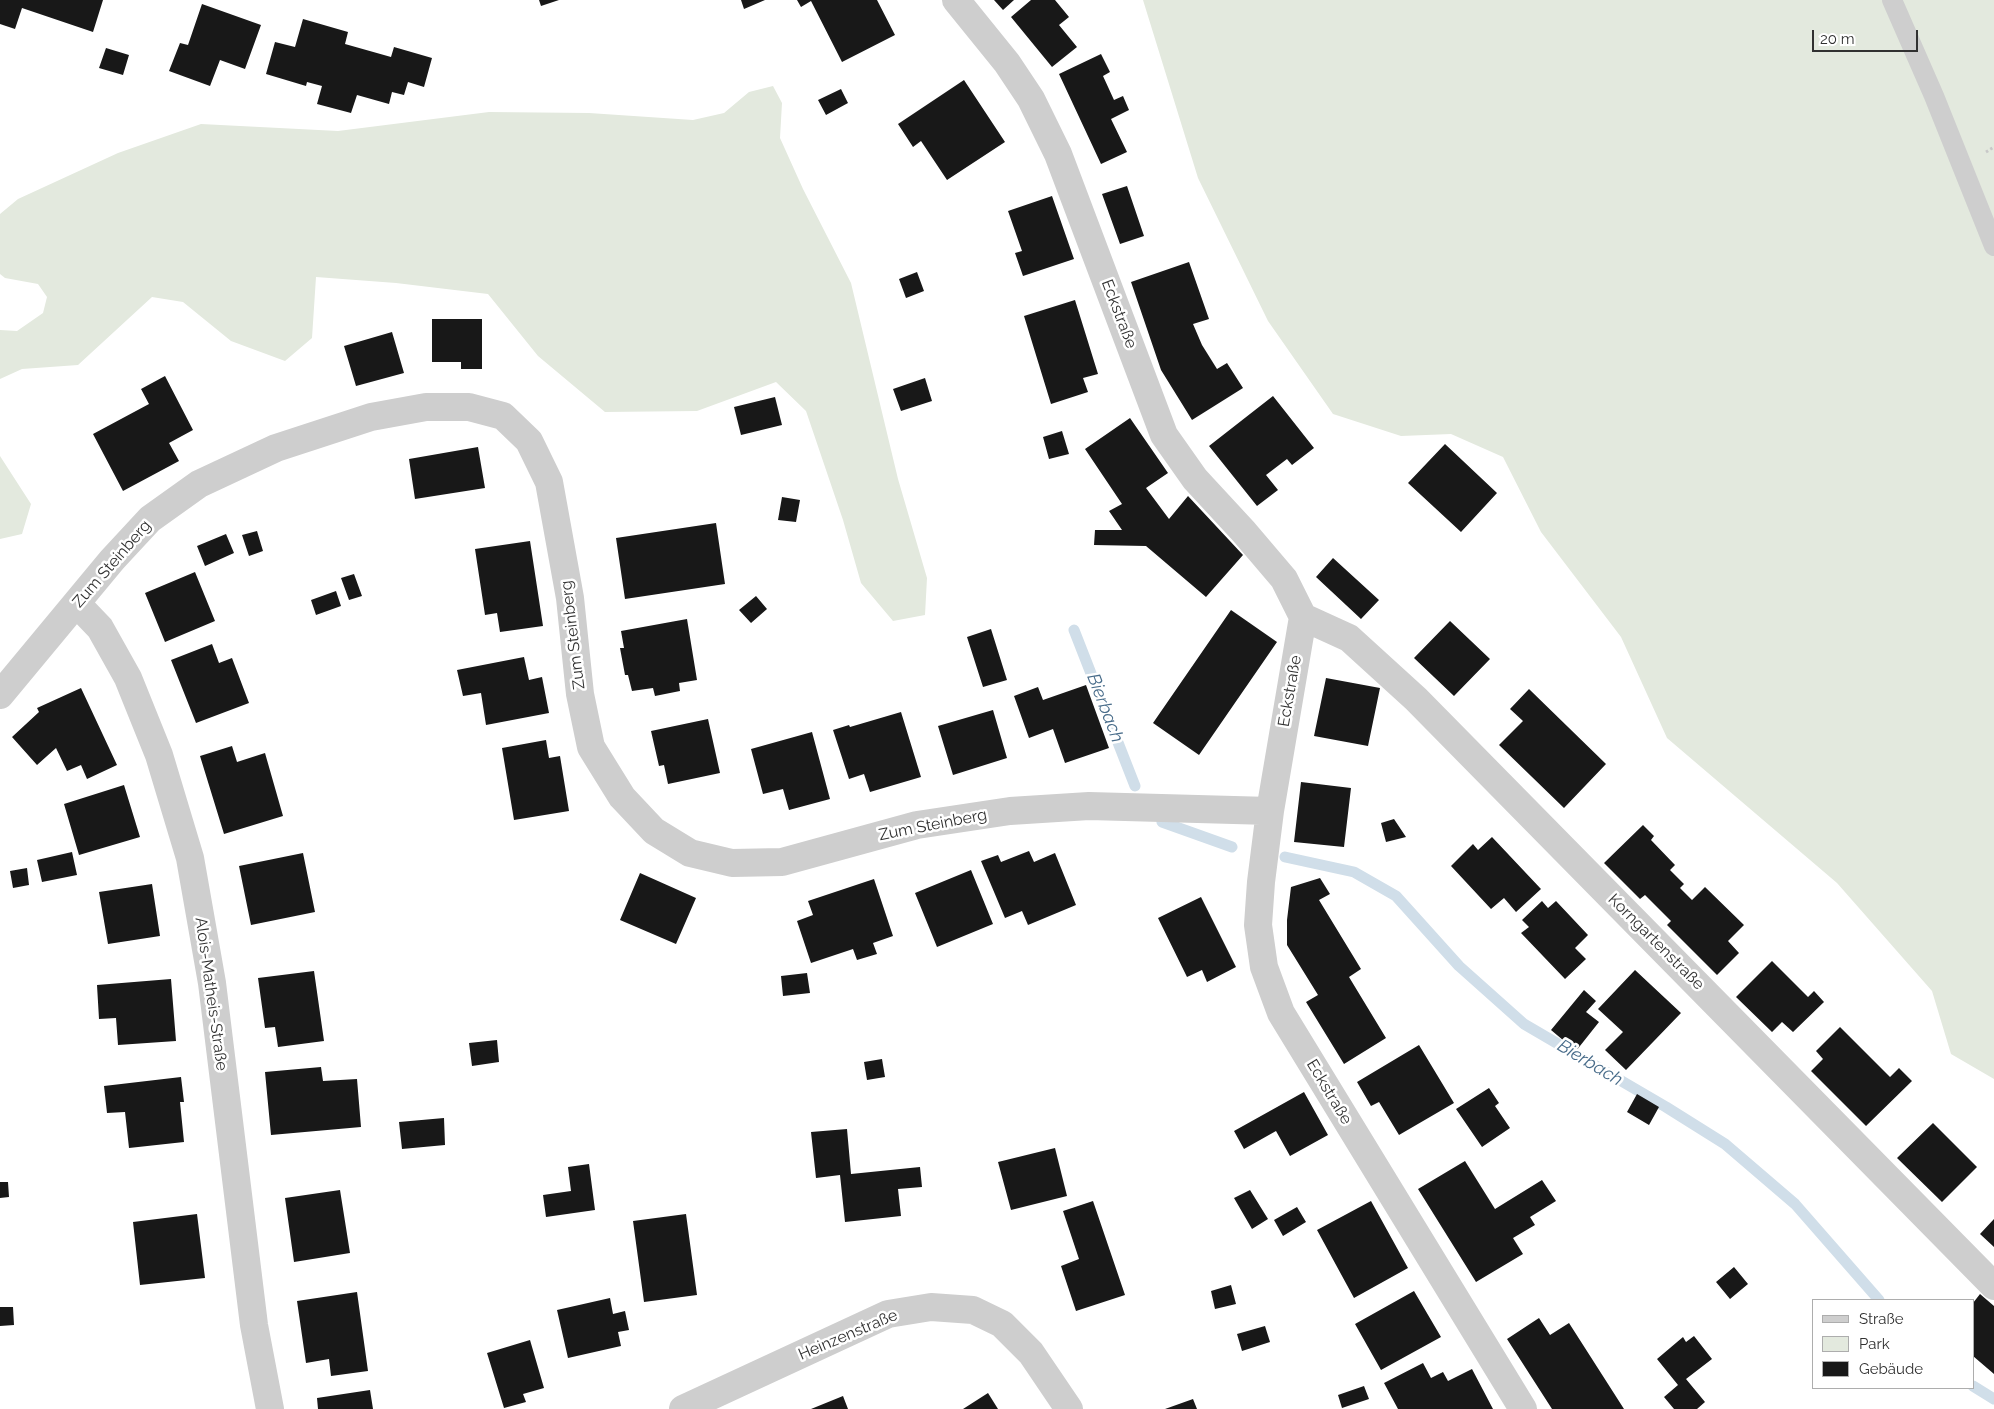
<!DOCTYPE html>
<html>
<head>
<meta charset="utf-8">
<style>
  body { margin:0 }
  #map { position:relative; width:1994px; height:1409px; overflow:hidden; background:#fff; font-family:Raleway,sans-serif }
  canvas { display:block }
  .legend { position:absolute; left:1812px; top:1299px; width:162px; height:90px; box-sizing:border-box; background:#fff; border:1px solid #adadad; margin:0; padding:6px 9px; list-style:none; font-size:15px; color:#313131 }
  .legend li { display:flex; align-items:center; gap:10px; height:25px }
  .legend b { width:25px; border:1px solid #adadad }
  .scale { position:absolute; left:1812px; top:30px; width:106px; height:22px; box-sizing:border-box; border:2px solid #313131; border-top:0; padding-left:6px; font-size:15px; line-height:18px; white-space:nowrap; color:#313131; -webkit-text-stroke:4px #fff; paint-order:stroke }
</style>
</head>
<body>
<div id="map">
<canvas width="1994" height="1409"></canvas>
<ul class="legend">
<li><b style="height:6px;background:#cecece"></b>Straße</li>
<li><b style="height:14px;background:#e3e9de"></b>Park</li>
<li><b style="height:14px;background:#181818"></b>Gebäude</li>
</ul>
<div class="scale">20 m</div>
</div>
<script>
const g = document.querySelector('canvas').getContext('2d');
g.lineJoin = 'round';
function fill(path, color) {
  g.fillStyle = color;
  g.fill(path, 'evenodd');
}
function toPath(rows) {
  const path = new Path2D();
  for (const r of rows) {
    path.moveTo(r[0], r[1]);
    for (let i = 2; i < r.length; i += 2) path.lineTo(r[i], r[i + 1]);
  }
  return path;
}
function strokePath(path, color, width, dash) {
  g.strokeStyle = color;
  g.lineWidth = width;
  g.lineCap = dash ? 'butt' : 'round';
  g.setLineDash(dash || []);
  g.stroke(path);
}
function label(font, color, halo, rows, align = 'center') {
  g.font = font + ' Raleway,sans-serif';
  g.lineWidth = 5;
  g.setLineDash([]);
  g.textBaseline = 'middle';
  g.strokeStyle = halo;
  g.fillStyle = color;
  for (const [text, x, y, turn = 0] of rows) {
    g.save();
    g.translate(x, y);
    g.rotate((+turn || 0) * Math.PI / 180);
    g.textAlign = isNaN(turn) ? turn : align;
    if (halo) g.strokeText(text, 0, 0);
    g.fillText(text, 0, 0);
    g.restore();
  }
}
fill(toPath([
  [1143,0,1994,0,1994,1079,1951,1054,1932,991,1837,883,1667,738,1621,637,1541,532,1503,457,1451,434,1401,436,1333,414,1268,321,1198,178],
  [773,86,782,103,780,138,803,189,851,283,898,479,927,578,925,615,893,621,861,583,843,520,806,411,776,382,697,411,605,412,538,356,488,294,396,283,316,277,312,338,285,361,231,341,183,302,152,297,78,365,22,369,0,379,0,330,17,331,43,313,47,297,38,284,5,278,0,274,0,214,18,199,118,153,201,124,338,131,489,112,589,113,693,120,724,113,749,92],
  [0,456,31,504,22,534,0,539]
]), '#e3e9de');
strokePath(toPath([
  [1074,630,1135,786],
  [1162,822,1232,847],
  [1285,857,1354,872,1396,896,1459,966,1524,1024,1666,1107,1725,1144,1795,1204,1879,1300],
  [1973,1386,1994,1399]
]), '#d0dee9', 11);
fill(toPath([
  [0,0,103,0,93,32,22,8,15,29,0,24],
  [539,0,559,0,541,6],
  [741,0,765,0,744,9],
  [797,0,877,0,895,35,842,62,811,1,801,7],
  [994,0,1014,0,1003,10],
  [1031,0,1055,0,1069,17,1059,25,1077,47,1052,67,1011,17],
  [202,4,261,25,245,69,220,60,210,86,169,71,180,43,188,45],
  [303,19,348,32,345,44,391,57,394,47,432,58,424,87,408,82,404,95,392,92,389,104,357,95,351,113,317,104,322,86,307,82,306,86,266,74,275,42,295,47],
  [106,48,129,55,123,75,99,68],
  [1101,54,1110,72,1103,76,1114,100,1123,96,1129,110,1111,119,1127,152,1101,164,1059,74],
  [964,80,1005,142,947,180,921,141,913,147,898,124],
  [841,89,848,103,826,115,818,100],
  [1127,186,1144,236,1120,244,1102,194],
  [1052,196,1074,259,1023,276,1015,253,1022,251,1008,211],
  [1189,262,1209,319,1193,324,1202,345,1217,369,1227,363,1243,388,1192,420,1161,370,1131,282],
  [917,272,924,291,906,298,899,279],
  [1075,300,1098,374,1083,378,1088,392,1051,404,1024,316],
  [432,319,482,319,482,369,461,369,461,362,432,362],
  [392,332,404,373,356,386,344,346],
  [165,376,193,430,169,443,179,461,123,491,93,434,149,404,141,389],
  [925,378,932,401,901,411,893,389],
  [1273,396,1314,448,1292,465,1287,459,1266,475,1278,490,1257,506,1209,446],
  [775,397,782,425,741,435,734,407],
  [1130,418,1168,473,1146,488,1169,519,1188,496,1243,555,1206,597,1146,546,1094,545,1095,530,1122,530,1109,511,1122,504,1085,449],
  [1062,431,1069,454,1049,459,1043,437],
  [1445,444,1497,493,1461,532,1408,483],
  [478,447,485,488,415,499,409,459],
  [782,497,800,500,796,522,778,520],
  [716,523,725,584,625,599,616,538],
  [257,531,263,551,249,556,242,535],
  [226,534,234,553,205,566,197,546],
  [530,541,543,626,500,632,497,613,485,615,475,549],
  [1333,558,1379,600,1361,619,1316,577],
  [195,572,215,621,165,642,145,593],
  [354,574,362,596,349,600,341,578],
  [336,591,341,606,316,615,311,600],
  [756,596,767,609,751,623,739,610],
  [1231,610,1277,642,1199,755,1153,723],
  [687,619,697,680,679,683,680,691,655,696,653,688,632,691,628,675,625,675,620,648,624,648,621,631],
  [1450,621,1490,659,1454,696,1414,658],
  [991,629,1007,680,983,687,967,637],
  [212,644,219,663,232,658,249,703,196,723,171,660],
  [524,657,529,680,542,677,549,713,486,725,481,693,463,696,457,670],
  [1326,678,1380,688,1368,746,1314,736],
  [1086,685,1109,748,1065,763,1053,729,1029,738,1014,696,1038,687,1043,700],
  [81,688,117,765,87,779,81,765,67,771,56,748,37,765,12,737,39,712,37,708],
  [1529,689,1606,764,1564,808,1499,745,1523,721,1510,709],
  [993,710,1007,758,953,775,938,726],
  [901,712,921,777,870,792,864,774,849,779,833,730,849,725,850,727],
  [708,719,720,773,668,784,664,765,659,766,651,731],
  [812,732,830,799,789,810,783,789,763,794,751,749],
  [546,740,549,758,560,756,569,811,514,820,502,748],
  [232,746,237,762,265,753,283,816,224,834,200,756],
  [1301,782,1351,788,1344,847,1294,842],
  [124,785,140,837,79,855,64,804],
  [1394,819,1406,837,1386,842,1381,823],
  [1643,825,1654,836,1651,840,1675,865,1670,870,1684,884,1680,888,1692,900,1705,887,1744,925,1728,941,1739,953,1717,975,1667,925,1671,921,1645,895,1640,899,1604,863],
  [1492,837,1541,889,1516,912,1504,898,1491,909,1451,866,1473,844,1478,850],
  [1029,851,1034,862,1055,853,1076,905,1028,925,1022,911,1005,918,981,861,998,855,1001,862],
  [72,852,77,875,42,882,37,860],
  [303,853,315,912,251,925,239,866],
  [27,868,29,885,13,888,10,871],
  [971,870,993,924,937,947,915,893],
  [640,873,696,898,676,944,620,920],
  [1320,878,1330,894,1319,900,1361,969,1349,977,1386,1038,1344,1064,1306,1002,1318,995,1287,945,1287,920,1291,887],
  [874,879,893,936,873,943,877,954,857,960,853,949,811,963,797,921,813,915,808,901],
  [152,884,160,936,108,944,99,892],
  [1201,897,1236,967,1207,982,1202,970,1187,977,1158,918],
  [1542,901,1548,908,1556,901,1588,935,1575,948,1586,959,1565,979,1521,933,1529,927,1522,920],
  [1772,961,1808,997,1814,991,1824,1002,1793,1032,1782,1022,1772,1032,1736,997],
  [1635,970,1681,1013,1626,1070,1605,1050,1623,1032,1598,1009],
  [314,971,324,1041,278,1047,275,1027,265,1028,258,978],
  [807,973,810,993,783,996,781,976],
  [171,979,176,1041,118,1045,116,1018,99,1019,97,985],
  [1584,990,1596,1001,1586,1012,1599,1022,1576,1051,1551,1030],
  [1840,1027,1890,1077,1899,1068,1912,1081,1866,1126,1811,1071,1823,1059,1816,1051],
  [497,1040,499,1062,472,1066,469,1043],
  [1419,1045,1454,1103,1399,1135,1379,1102,1371,1106,1357,1082],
  [882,1059,885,1077,867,1080,864,1062],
  [321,1067,323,1081,357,1079,361,1127,271,1135,265,1072],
  [181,1077,184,1102,180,1102,184,1142,129,1148,125,1112,107,1113,104,1086],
  [1489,1088,1499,1103,1495,1106,1510,1128,1482,1147,1456,1109],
  [1304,1092,1328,1135,1290,1156,1276,1131,1244,1149,1234,1131],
  [1637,1094,1659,1107,1649,1125,1627,1112],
  [444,1118,445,1145,402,1149,399,1122],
  [1933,1123,1977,1167,1942,1202,1897,1158],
  [847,1129,851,1174,920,1167,922,1187,898,1189,901,1216,845,1222,840,1175,816,1178,811,1132],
  [1055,1148,1067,1196,1011,1210,998,1162],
  [1465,1161,1495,1209,1542,1180,1556,1201,1530,1217,1535,1225,1513,1238,1523,1254,1476,1282,1418,1189],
  [589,1164,595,1210,546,1217,543,1195,571,1191,568,1167],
  [0,1182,8,1182,9,1197,0,1198],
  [340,1190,350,1253,294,1262,285,1198],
  [1250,1190,1268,1219,1252,1229,1234,1198],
  [1093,1201,1125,1295,1076,1311,1061,1266,1079,1259,1063,1211],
  [1371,1201,1408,1268,1354,1298,1317,1230],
  [1297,1207,1306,1222,1283,1236,1274,1220],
  [197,1214,205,1278,140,1285,133,1222],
  [686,1214,697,1295,644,1302,633,1221],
  [1994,1219,1994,1247,1980,1234],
  [1734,1267,1748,1284,1730,1299,1716,1282],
  [1231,1285,1236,1304,1215,1309,1211,1291],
  [1414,1291,1441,1337,1381,1370,1355,1324],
  [357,1292,368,1371,331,1376,329,1359,306,1363,297,1301],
  [1980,1294,1994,1306,1994,1374,1973,1356,1973,1303],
  [610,1298,613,1314,625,1311,629,1330,618,1332,621,1346,568,1358,557,1310],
  [0,1307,13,1307,14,1325,0,1326],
  [1539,1318,1550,1335,1569,1323,1624,1409,1552,1409,1507,1339],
  [1265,1326,1270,1342,1242,1351,1237,1334],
  [1694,1336,1712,1359,1686,1379,1705,1402,1697,1409,1674,1409,1664,1397,1678,1385,1657,1359,1683,1337,1686,1342],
  [530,1340,544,1388,523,1394,526,1402,504,1408,487,1353],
  [1423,1363,1431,1378,1443,1372,1448,1381,1472,1369,1493,1409,1398,1409,1384,1383],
  [1364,1386,1369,1399,1342,1408,1338,1395],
  [370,1390,373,1409,318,1409,317,1398],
  [988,1393,998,1409,963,1409],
  [843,1396,848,1409,811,1409],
  [1193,1399,1197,1409,1165,1409]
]), '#181818');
strokePath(toPath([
  [1986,152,1994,147]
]), '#c8c8c8', 3, [2.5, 2.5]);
strokePath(toPath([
  [1892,0,1934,96,1994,246]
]), '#cecece', 20);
strokePath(toPath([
  [956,0,1007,63,1031,99,1058,154,1164,435,1195,479,1244,532,1284,579,1303,617,1270,811,1261,882,1258,925,1264,967,1281,1013,1523,1409],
  [77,604,100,628,128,678,159,755,190,858,212,983,254,1325,270,1409],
  [1303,617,1349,638,1416,699,1994,1286],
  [0,695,112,560,150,519,199,484,276,448,371,417,426,407,469,407,503,416,529,441,549,482,570,598,580,694,591,747,622,797,654,831,690,853,732,863,782,862,917,825,1010,811,1089,806,1270,811],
  [683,1409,888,1314,931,1307,973,1310,1002,1324,1031,1353,1069,1409]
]), '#cecece', 28);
label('16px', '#313131', '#fff', [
  ["Eckstraße",1119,314,69],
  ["Zum Steinberg",112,564,-49],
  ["Zum Steinberg",573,635,-97],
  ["Eckstraße",1290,691,-80],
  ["Zum Steinberg",933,825,-11],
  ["Korngartenstraße",1656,942,45],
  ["Alois-Matheis-Straße",211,994,82],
  ["Eckstraße",1329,1092,59],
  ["Heinzenstraße",848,1335,-23]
]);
label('italic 18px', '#486c8a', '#fff', [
  ["Bierbach",1105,708,69],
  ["Bierbach",1590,1063,31]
]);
</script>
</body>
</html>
